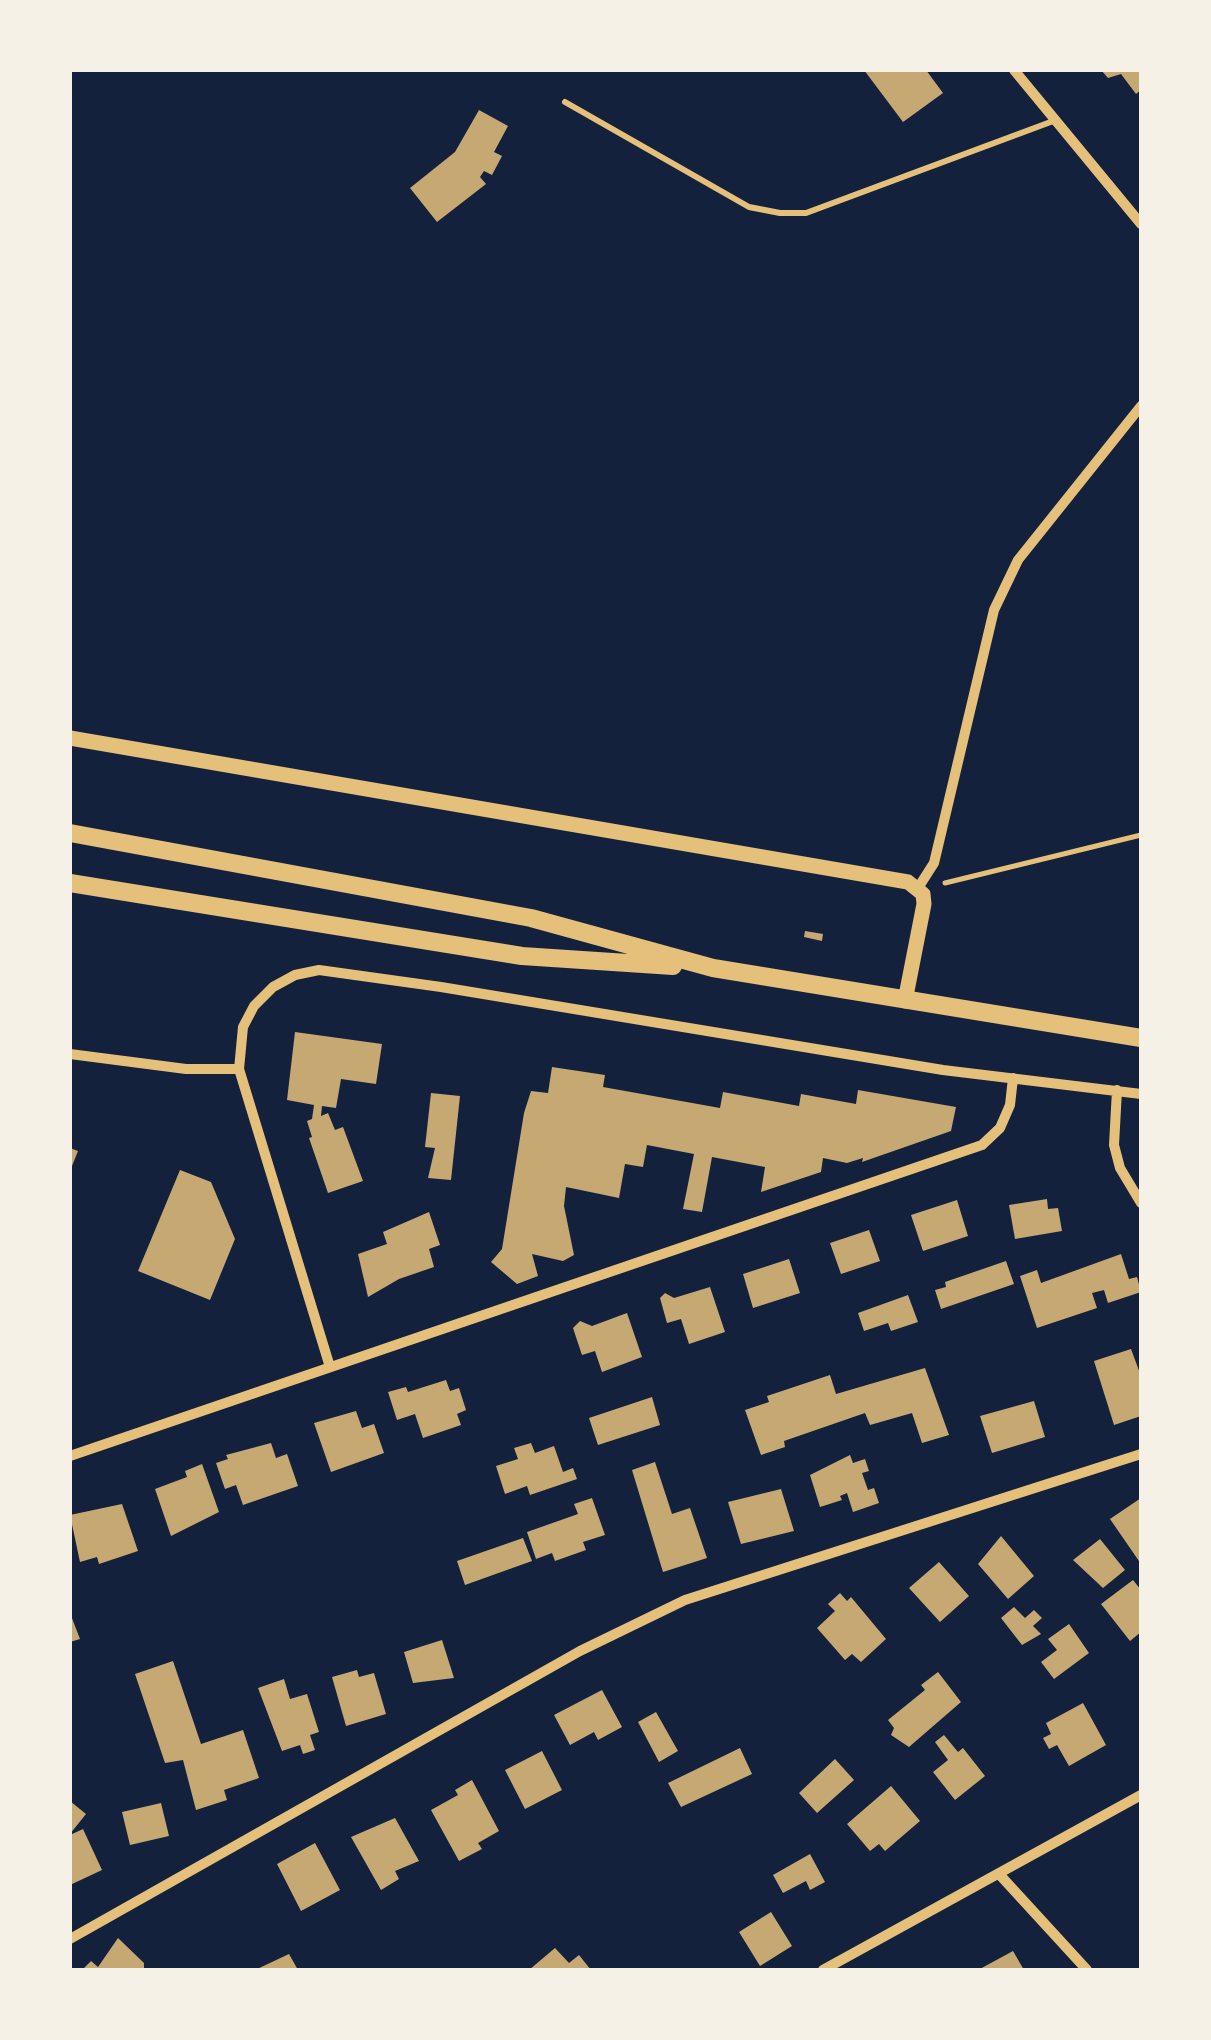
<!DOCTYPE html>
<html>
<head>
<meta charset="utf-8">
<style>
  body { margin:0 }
  #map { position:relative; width:1211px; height:2040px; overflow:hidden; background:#14213d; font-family:"Nunito Sans",sans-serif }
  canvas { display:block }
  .frame { position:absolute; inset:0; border:72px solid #f6f1e7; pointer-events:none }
</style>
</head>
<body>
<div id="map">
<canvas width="1211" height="2040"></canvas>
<div class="frame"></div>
</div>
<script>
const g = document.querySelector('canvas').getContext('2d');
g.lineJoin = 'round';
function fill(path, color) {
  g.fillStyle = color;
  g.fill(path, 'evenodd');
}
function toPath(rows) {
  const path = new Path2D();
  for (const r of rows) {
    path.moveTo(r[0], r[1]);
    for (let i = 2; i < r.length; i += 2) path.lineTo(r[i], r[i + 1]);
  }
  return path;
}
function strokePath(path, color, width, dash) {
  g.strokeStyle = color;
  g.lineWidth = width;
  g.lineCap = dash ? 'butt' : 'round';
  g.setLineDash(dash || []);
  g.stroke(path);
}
fill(toPath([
  [864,70,926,70,943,93,903,122],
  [1101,70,1141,70,1141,90,1136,94,1121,74,1108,78],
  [479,110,508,126,494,152,502,156,492,175,484,171,480,177,486,184,437,222,410,188,455,152],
  [805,931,823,934,822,941,804,937],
  [295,1032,382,1044,376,1084,341,1079,336,1108,322,1106,321,1116,328,1113,335,1130,343,1127,363,1181,328,1193,309,1138,312,1137,307,1121,312,1119,314,1105,287,1100],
  [552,1067,605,1075,603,1087,720,1108,723,1092,799,1106,801,1094,856,1104,858,1090,956,1107,951,1131,862,1162,863,1158,847,1163,823,1158,821,1172,761,1192,765,1167,712,1157,702,1212,683,1209,694,1154,647,1145,643,1167,625,1164,619,1198,566,1187,564,1206,574,1255,563,1261,532,1254,538,1276,517,1284,491,1262,502,1249,524,1113,531,1091,548,1093],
  [431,1093,460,1096,451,1180,428,1178,435,1148,425,1147],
  [70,1148,78,1151,70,1171],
  [180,1170,211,1182,235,1239,210,1300,138,1271],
  [1047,1199,1048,1209,1058,1208,1062,1231,1015,1239,1009,1205],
  [957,1200,968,1236,923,1251,911,1215],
  [429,1212,440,1245,429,1249,434,1267,399,1279,368,1297,358,1254,387,1244,383,1232],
  [869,1230,880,1261,841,1274,830,1243],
  [1121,1254,1129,1279,1137,1277,1141,1292,1108,1303,1104,1290,1092,1293,1097,1308,1037,1328,1020,1276,1037,1270,1041,1283],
  [789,1259,800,1293,753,1308,743,1274],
  [1006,1261,1014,1284,941,1309,935,1290,946,1287,945,1282],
  [710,1287,725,1332,689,1344,681,1319,667,1323,660,1298,665,1293,674,1298],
  [908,1295,918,1322,891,1331,888,1323,864,1331,858,1313],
  [627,1313,642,1357,602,1372,595,1351,582,1355,573,1328,580,1321,592,1326],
  [1131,1349,1141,1376,1141,1416,1114,1425,1094,1361],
  [925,1368,949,1435,922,1443,912,1413,870,1425,865,1413,784,1441,785,1447,761,1455,745,1410,769,1402,767,1396,830,1375,836,1394],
  [446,1380,450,1391,459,1388,466,1410,457,1414,461,1425,423,1438,415,1414,397,1420,388,1392,406,1387,408,1392],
  [652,1397,660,1425,598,1445,589,1418],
  [1034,1401,1045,1437,992,1453,980,1416],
  [356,1411,362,1428,374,1424,384,1453,331,1472,314,1423],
  [271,1443,276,1458,287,1454,298,1486,243,1505,236,1485,225,1489,216,1463,228,1459,226,1455],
  [531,1443,535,1453,554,1446,563,1472,573,1468,577,1479,530,1495,527,1486,505,1494,496,1466,518,1459,514,1448],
  [850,1455,853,1463,865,1459,869,1471,862,1473,868,1490,874,1488,879,1503,853,1512,847,1493,840,1496,842,1500,820,1507,810,1475],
  [655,1462,672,1514,690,1508,707,1558,663,1572,632,1470],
  [202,1464,219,1512,171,1536,155,1489,187,1477,185,1471],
  [781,1489,794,1531,741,1544,728,1502],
  [592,1498,605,1535,583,1542,586,1550,555,1561,552,1553,536,1559,527,1532,578,1514,574,1504],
  [1141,1498,1141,1564,1110,1519],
  [122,1504,138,1551,99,1564,97,1557,80,1562,70,1515],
  [1001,1536,1034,1576,1008,1599,978,1564],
  [523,1538,532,1561,465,1585,457,1561],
  [1100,1539,1125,1570,1103,1588,1073,1560],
  [939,1562,969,1596,940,1622,909,1588],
  [1133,1580,1141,1590,1141,1632,1130,1641,1101,1604],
  [840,1593,847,1601,851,1597,886,1639,861,1662,852,1654,845,1660,817,1628,835,1611,828,1604],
  [1014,1607,1025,1618,1034,1610,1042,1618,1033,1626,1041,1634,1022,1645,1001,1618],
  [70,1613,80,1639,70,1642],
  [1069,1624,1089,1653,1054,1679,1041,1662,1057,1650,1048,1639],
  [442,1640,454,1678,413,1683,404,1652],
  [173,1661,201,1744,243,1730,259,1778,224,1790,227,1800,196,1810,183,1760,165,1763,135,1674],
  [357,1670,359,1677,374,1673,386,1714,346,1726,332,1677],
  [938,1672,961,1702,909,1747,891,1735,894,1728,888,1720,925,1690,921,1685],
  [284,1679,290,1699,307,1694,319,1732,310,1735,315,1750,303,1754,300,1745,282,1751,258,1688],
  [602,1690,622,1727,598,1740,594,1732,570,1745,554,1715],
  [1083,1703,1106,1745,1069,1766,1057,1745,1049,1749,1043,1738,1051,1734,1046,1723],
  [656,1712,678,1751,659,1762,638,1722],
  [944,1735,958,1752,963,1748,985,1776,955,1800,933,1772,948,1760,935,1742],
  [740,1748,752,1774,681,1807,668,1783],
  [542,1751,562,1790,525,1809,505,1770],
  [835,1759,854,1780,817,1813,799,1793],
  [472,1780,499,1831,478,1843,482,1849,459,1861,431,1810,458,1795,455,1790],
  [891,1786,920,1821,885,1851,879,1844,870,1851,847,1824],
  [70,1801,86,1814,70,1834],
  [161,1803,169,1836,130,1845,122,1812],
  [395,1818,419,1861,395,1871,399,1879,381,1890,351,1837],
  [83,1829,102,1870,70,1885,70,1835],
  [315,1843,340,1890,301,1911,277,1864],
  [810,1854,825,1882,810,1890,806,1881,783,1893,773,1875],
  [771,1912,792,1946,760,1966,739,1932],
  [118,1938,144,1963,144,1970,82,1970,91,1961,98,1967],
  [555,1948,569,1963,579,1955,591,1970,529,1970],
  [1013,1951,1024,1970,978,1970],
  [289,1954,298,1970,255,1970]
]), '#c6a872');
strokePath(toPath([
  [945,883,1141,835]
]), '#e5c07b', 5);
strokePath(toPath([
  [565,102,749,207,780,213,806,213,1056,120]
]), '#e5c07b', 6);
strokePath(toPath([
  [1014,70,1141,224],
  [918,888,934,863,994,610,1018,560,1141,406],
  [70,1054,186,1069,239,1069],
  [1117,1090,1114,1145,1120,1168,1141,1203],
  [330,1367,239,1069,243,1027,254,1006,273,987,295,975,319,970,441,987,943,1070,1141,1094],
  [70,1456,982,1145,1000,1128,1010,1105,1013,1078],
  [999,1874,1087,1970],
  [70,1939,580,1651,685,1600,1141,1454],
  [823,1970,1141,1795]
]), '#e5c07b', 10);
strokePath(toPath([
  [70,738,908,882,923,894,924,904,905,1001]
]), '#e5c07b', 15);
strokePath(toPath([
  [70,833,531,918,713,968,1141,1038],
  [70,883,522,956,673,966]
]), '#e5c07b', 18);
</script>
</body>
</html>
